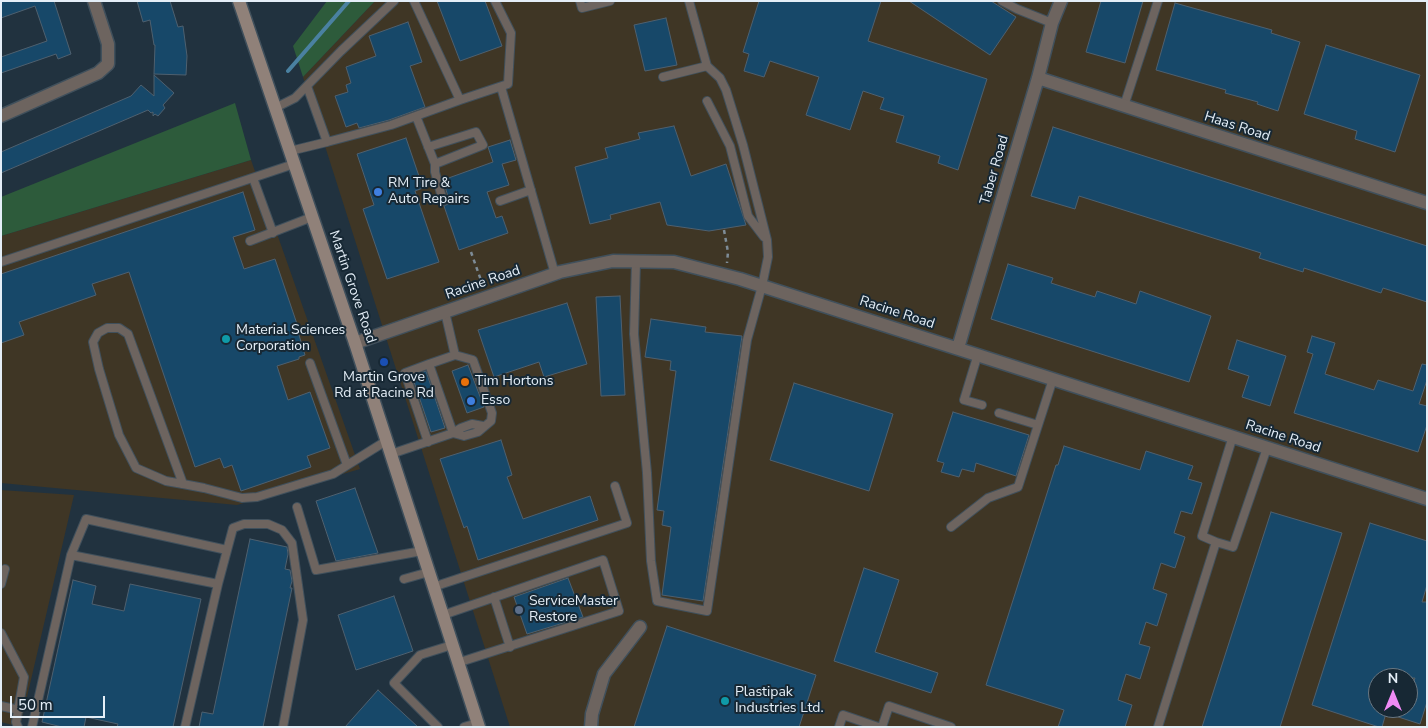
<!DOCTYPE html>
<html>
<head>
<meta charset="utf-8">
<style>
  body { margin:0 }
  #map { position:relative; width:1428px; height:728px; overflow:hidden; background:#21323f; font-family:"Nunito Sans",sans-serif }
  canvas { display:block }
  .frame { position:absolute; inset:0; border:2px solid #e4eef7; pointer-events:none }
  .north { position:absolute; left:1368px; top:668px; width:50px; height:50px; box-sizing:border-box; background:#172834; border:1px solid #697782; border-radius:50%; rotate:0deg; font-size:14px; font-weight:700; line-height:20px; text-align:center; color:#e4eef7 }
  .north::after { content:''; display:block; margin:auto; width:18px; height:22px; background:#f08bf5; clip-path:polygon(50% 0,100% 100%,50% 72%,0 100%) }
  .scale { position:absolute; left:10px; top:696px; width:95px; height:22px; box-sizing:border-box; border:2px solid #e4eef7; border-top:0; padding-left:6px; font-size:15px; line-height:18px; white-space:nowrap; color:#e4eef7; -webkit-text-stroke:4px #172834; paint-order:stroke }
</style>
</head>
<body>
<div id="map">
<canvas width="1428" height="728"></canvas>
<div class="frame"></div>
<div class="north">N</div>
<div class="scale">50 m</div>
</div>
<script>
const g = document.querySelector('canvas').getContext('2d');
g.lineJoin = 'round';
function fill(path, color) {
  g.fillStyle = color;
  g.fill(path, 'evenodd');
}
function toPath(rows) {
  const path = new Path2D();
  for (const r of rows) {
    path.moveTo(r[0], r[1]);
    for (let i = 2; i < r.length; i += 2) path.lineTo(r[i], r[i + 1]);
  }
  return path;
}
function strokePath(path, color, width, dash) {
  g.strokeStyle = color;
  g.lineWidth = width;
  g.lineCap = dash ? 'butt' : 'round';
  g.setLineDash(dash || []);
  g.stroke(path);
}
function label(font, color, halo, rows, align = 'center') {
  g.font = font + ' "Nunito Sans",sans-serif';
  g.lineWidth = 4;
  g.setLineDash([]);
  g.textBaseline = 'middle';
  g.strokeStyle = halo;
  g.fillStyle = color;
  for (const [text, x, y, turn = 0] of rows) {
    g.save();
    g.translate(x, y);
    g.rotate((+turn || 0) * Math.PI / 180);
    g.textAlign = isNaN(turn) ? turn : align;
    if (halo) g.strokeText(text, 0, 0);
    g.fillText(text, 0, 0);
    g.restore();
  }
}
fill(toPath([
  [375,1,1427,1,1427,727,510,727,303,77],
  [1378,678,1408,678,1408,708,1378,708],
  [251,160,360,469,237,505,1,483,1,236],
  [1,490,74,495,20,727,1,722]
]), '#3f3625');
fill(toPath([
  [327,1,375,1,303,77,293,46],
  [235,103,251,160,1,236,1,197]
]), '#2d5b3b');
strokePath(toPath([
  [288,71,349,1]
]), '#4a81a1', 4);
const building = toPath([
  [1,1,54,1,71,54,58,59,56,54,1,73,1,57,47,41,35,6,1,18,1,1],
  [137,1,170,1,178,27,183,26,187,56,186,75,154,74,155,45,154,45,150,20,143,22,137,1],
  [437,1,485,1,502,46,460,61,437,1],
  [759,1,881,1,868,41,987,79,958,170,938,163,940,156,896,142,904,116,880,109,884,98,863,91,850,130,806,115,819,77,770,61,764,77,744,71,749,54,743,52,759,1],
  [909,1,991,1,1016,17,990,55,909,1],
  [1101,1,1143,1,1125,63,1086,52,1101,1],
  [1175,3,1272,30,1271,33,1300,42,1278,111,1257,104,1258,102,1225,93,1226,90,1156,70,1175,3],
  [666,18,677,65,645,71,634,25,666,18],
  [408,22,422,62,410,66,425,107,389,120,359,128,357,123,346,127,335,96,348,92,346,85,351,83,346,67,376,56,369,36,408,22],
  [1326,45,1420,75,1395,152,1355,139,1357,131,1304,114,1326,45],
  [154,75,174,93,163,105,165,108,158,116,155,114,153,116,153,112,151,113,148,110,1,173,1,152,131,96,141,85,154,96,154,75],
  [674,126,691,176,726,164,746,225,709,231,667,225,660,202,610,215,611,219,590,224,575,167,608,158,605,148,640,139,638,133,674,126],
  [1053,127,1427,246,1427,302,1383,288,1381,293,1304,268,1303,272,1259,258,1261,253,1079,196,1075,209,1031,196,1053,127],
  [406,138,423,188,415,191,439,262,387,279,363,209,374,205,357,154,406,138],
  [510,140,516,160,502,164,509,185,487,192,496,218,502,216,508,233,459,250,444,206,450,203,443,180,493,162,488,147,510,140],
  [243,192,255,230,233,237,244,269,275,259,297,324,296,325,305,355,299,357,299,359,277,366,288,400,310,392,330,448,307,456,311,467,241,491,232,465,224,468,220,458,195,467,129,272,92,284,96,295,19,322,24,335,1,343,1,274,243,192],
  [1008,264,1053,278,1051,283,1095,297,1097,291,1136,304,1140,291,1211,316,1189,382,991,319,1008,264],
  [620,296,625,395,601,396,596,297,620,296],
  [567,303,587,364,544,377,539,362,494,377,478,330,567,303],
  [651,319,706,327,705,332,742,336,703,601,662,595,671,527,662,525,664,511,657,510,676,371,670,370,671,361,645,357,651,319],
  [1312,336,1335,343,1325,374,1374,390,1378,380,1413,391,1422,364,1427,365,1427,380,1419,404,1427,406,1427,425,1418,452,1294,413,1313,354,1307,352,1312,336],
  [1237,340,1286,356,1270,406,1242,397,1249,376,1228,369,1237,340],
  [468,365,484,407,467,413,452,371,468,365],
  [426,371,445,428,431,432,412,376,426,371],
  [794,383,893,414,869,491,770,460,794,383],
  [953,412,1029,435,1016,476,976,463,974,472,962,469,959,477,941,472,944,463,937,461,953,412],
  [501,440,512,475,507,477,523,519,590,496,598,520,478,560,467,526,464,528,440,459,501,440],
  [1064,446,1140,470,1146,451,1193,466,1188,479,1202,483,1192,514,1181,511,1174,533,1185,537,1175,568,1161,563,1153,589,1167,594,1157,626,1146,622,1139,644,1150,647,1140,679,1126,674,1118,700,1132,705,1125,727,1058,727,1064,710,986,685,1056,465,1058,465,1064,446],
  [355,488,378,553,336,561,316,501,355,488],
  [1271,512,1342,533,1280,727,1202,727,1271,512],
  [1370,523,1427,541,1427,585,1422,602,1427,602,1427,702,1420,724,1386,713,1382,727,1379,727,1312,705,1370,523],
  [1378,678,1415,678,1408,699,1408,708,1378,708,1378,678],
  [250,539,287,547,288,554,285,569,290,570,292,581,290,588,292,588,263,727,199,727,202,712,213,714,250,539],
  [864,568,899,580,875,652,938,673,931,693,834,661,864,568],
  [568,578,583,617,527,634,514,597,568,578],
  [73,580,96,586,92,604,124,611,130,584,201,599,173,727,117,727,118,724,86,717,84,727,62,727,42,722,73,580],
  [394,596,413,651,356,670,338,615,394,596],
  [667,626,816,675,799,727,634,727,667,626],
  [378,690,418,727,345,727,378,690]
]);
fill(building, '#174869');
strokePath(building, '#4e606f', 1);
const service = toPath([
  [580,1,582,8,610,1],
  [1002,1,1017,9,1052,23],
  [663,77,707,66],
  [501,87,555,274],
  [460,100,508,84,511,33,495,1],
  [707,101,730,146,748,216,764,237],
  [1124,106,1158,1],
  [275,108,295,98,341,51,394,1],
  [416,116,435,164,435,172,443,201],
  [327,142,391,125,460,100,414,1],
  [428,147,476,132,483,145,435,164],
  [290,151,327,142,307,86],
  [253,178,273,233],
  [500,201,531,190],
  [250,241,312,217],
  [636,261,634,334,647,473,651,561,657,601,707,611,747,340,762,286,768,257,767,240,743,145,726,90,720,78,707,66,689,1],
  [1,262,294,164],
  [978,354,964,400,982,405],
  [310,363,347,465],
  [999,413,1038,425],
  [453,433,464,436,478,432,491,421,492,413,473,360,455,355],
  [453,433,461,428,472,424,483,426],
  [428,442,405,373,429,364],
  [391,454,453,433,429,364,455,355,445,312],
  [183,484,128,334,119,328,107,328,98,333,93,342,99,369,119,435,136,468,166,481,183,484,204,488,242,498,257,497,333,474,386,441],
  [297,507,316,570,422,551],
  [951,527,988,498,1018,487,1053,379],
  [1216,542,1202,536,1233,436],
  [71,555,86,519,227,550],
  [404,579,429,572],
  [1,584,5,569],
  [218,584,233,528,244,524,268,524,282,530,292,543,303,620,283,727],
  [433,587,627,523,615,486],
  [494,597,510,647],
  [443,615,603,560,619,611,457,663],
  [1,633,24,677,16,722,18,727],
  [1,706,19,710],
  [32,727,71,555,218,584,185,727],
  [438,727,394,683,420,655,452,645],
  [464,727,477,723],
  [839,727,843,715,878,727],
  [882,727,889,706,951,727],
  [1158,727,1216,542,1233,547,1267,448]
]);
const minor = toPath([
  [1038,78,1427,203],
  [1,116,98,73,108,64,108,44,94,1],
  [355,343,560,272,613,261,674,262,740,279,1427,499],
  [958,348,1038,78,1052,23,1061,1],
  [591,727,592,714,604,674,640,627]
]);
const secondary = toPath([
  [239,1,355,343,479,727]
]);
strokePath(service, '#40505c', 10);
strokePath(minor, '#40505c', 15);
strokePath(secondary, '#40505c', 15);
strokePath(toPath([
  [724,230,728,252,727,263],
  [471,252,483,286]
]), '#7e8c97', 2.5, [4, 4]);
strokePath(service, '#6d645f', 8);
strokePath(minor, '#6d645f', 12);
strokePath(secondary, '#908179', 12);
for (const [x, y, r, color] of [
  [378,192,5,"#3f7fe0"],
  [226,339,5,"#0f9aa8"],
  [384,362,5,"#1a4fb4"],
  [465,382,5,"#e8710a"],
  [471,401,5,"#3f7fe0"],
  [519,610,5,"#5c6f8a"],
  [725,701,5,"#0f9aa8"]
]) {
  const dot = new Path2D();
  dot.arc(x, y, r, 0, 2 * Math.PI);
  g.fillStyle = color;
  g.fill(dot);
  strokePath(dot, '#172834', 2);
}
label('14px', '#e4eef7', '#172834', [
  ["Haas Road",1237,127,18],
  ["Taber Road",995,170,-74],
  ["Racine Road",483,283,-19],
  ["Martin Grove Road",352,287,71],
  ["Racine Road",897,313,18],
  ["Racine Road",1283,437,18]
]);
label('14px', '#e4eef7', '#172834', [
  ["RM Tire &",388,184],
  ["Auto Repairs",388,200],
  ["Material Sciences",236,331],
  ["Corporation",236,347],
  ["Martin Grove",384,378,"center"],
  ["Rd at Racine Rd",384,394,"center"],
  ["Tim Hortons",475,382],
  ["Esso",481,401],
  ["ServiceMaster",529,602],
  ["Restore",529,618],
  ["Plastipak",735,693],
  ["Industries Ltd.",735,709]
], 'left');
</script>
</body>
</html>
